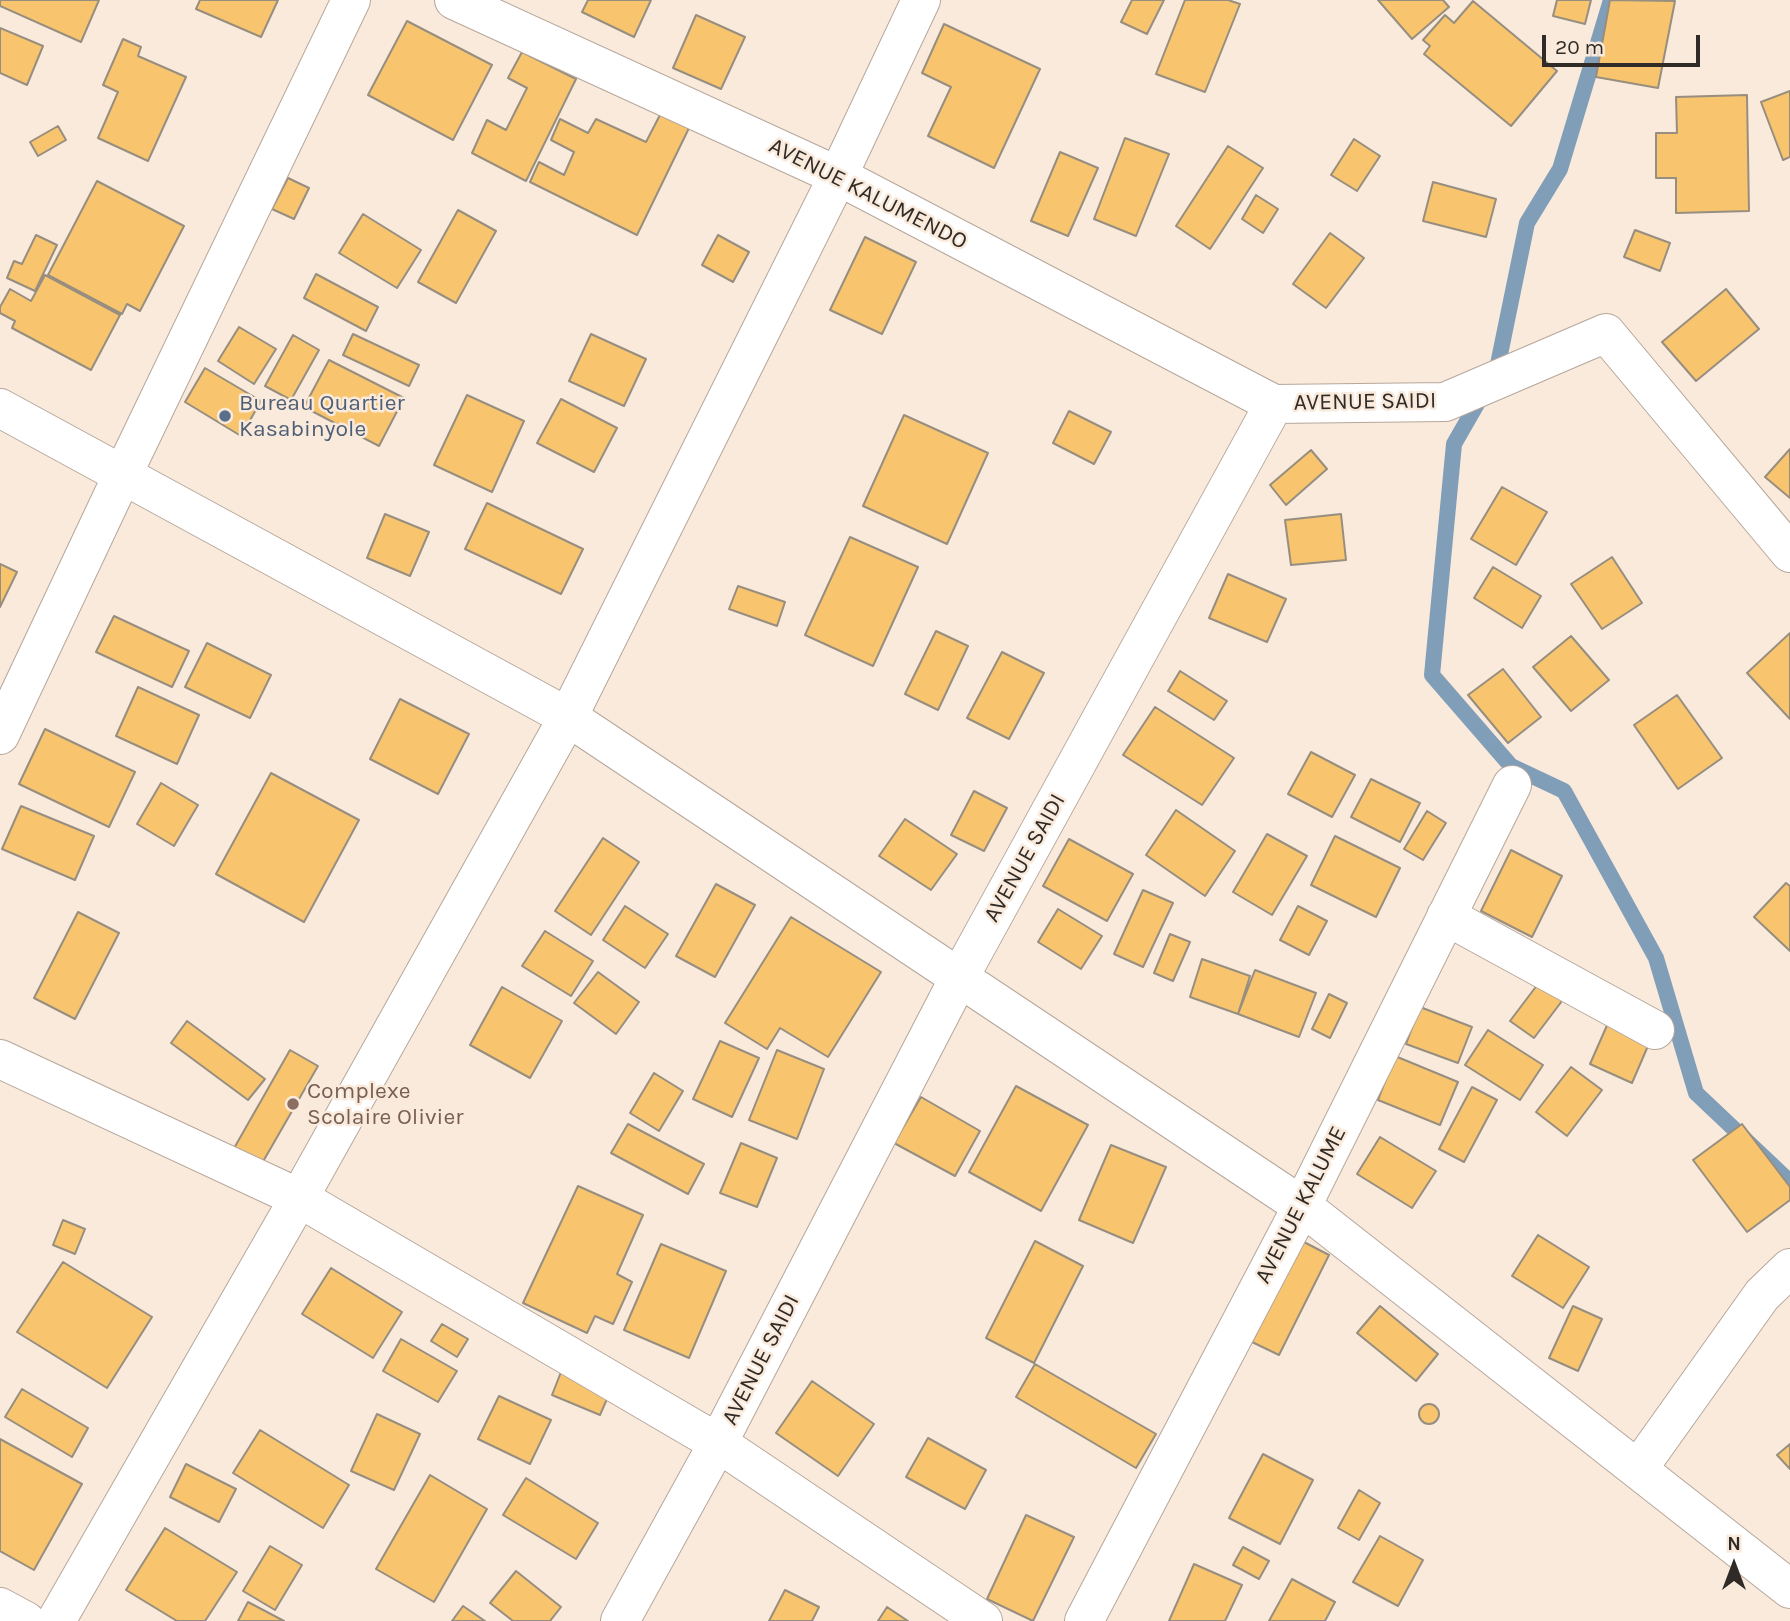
<!DOCTYPE html>
<html>
<head>
<meta charset="utf-8">
<style>
  body { margin:0 }
  #map { position:relative; width:1790px; height:1621px; overflow:hidden; background:#f9eadc; font-family:Karla,sans-serif }
  canvas { display:block }
  .north { position:absolute; left:1699px; top:1530px; width:70px; height:70px; -webkit-text-stroke:5px #f9eadc; paint-order:stroke; rotate:0deg; font-size:19px; font-weight:700; line-height:28px; text-align:center; color:#302b26 }
  .north::after { content:''; display:block; margin:auto; width:24px; height:32px; background:#302b26; clip-path:polygon(50% 0,100% 100%,50% 72%,0 100%) }
  .scale { position:absolute; left:1542px; top:35px; width:158px; height:32px; box-sizing:border-box; border:4px solid #302b26; border-top:0; padding-left:9px; font-size:21px; line-height:24px; white-space:nowrap; color:#302b26; -webkit-text-stroke:5px #f9eadc; paint-order:stroke }
</style>
</head>
<body>
<div id="map">
<canvas width="1790" height="1621"></canvas>
<div class="north">N</div>
<div class="scale">20 m</div>
</div>
<script>
const g = document.querySelector('canvas').getContext('2d');
g.lineJoin = 'round';
function toPath(rows) {
  const path = new Path2D();
  for (const r of rows) {
    if (r.length === 3) {
      path.moveTo(r[0] + r[2], r[1]);
      path.arc(r[0], r[1], r[2], 0, 2 * Math.PI);
      continue;
    }
    path.moveTo(r[0], r[1]);
    for (let i = 2; i < r.length; i += 2) path.lineTo(r[i], r[i + 1]);
  }
  return path;
}
function strokePath(path, color, width, dash) {
  g.strokeStyle = color;
  g.lineWidth = width;
  g.lineCap = dash ? 'butt' : 'round';
  g.setLineDash(dash || []);
  g.stroke(path);
}
function fill(path, color) {
  g.fillStyle = color;
  g.fill(path, 'evenodd');
}
function label(font, color, halo, rows, align = 'center') {
  g.font = font + ' Karla,sans-serif';
  g.lineWidth = 5;
  g.setLineDash([]);
  g.textBaseline = 'middle';
  g.strokeStyle = halo;
  g.fillStyle = color;
  for (const [text, x, y, turn = 0] of rows) {
    g.save();
    g.translate(x, y);
    g.rotate((+turn || 0) * Math.PI / 180);
    g.textAlign = isNaN(turn) ? turn : align;
    if (halo) g.strokeText(text, 0, 0);
    g.fillText(text, 0, 0);
    g.restore();
  }
}
strokePath(toPath([
  [1611,0,1560,169,1527,223,1497,369,1454,444,1432,675,1511,766,1564,791,1656,958,1696,1093,1790,1182]
]), '#809eb8', 16);
const building = toPath([
  [0,0,99,0,81,42,0,6,0,0],
  [200,0,278,0,261,37,196,9,200,0],
  [588,0,651,0,634,37,582,12,588,0],
  [1132,0,1164,0,1147,34,1121,22,1132,0],
  [1185,0,1228,0,1240,4,1205,92,1156,74,1185,0],
  [1378,0,1443,0,1449,7,1412,39,1378,0],
  [1557,0,1591,0,1585,24,1553,16,1557,0],
  [1610,0,1675,1,1658,88,1596,77,1610,0],
  [1473,1,1557,71,1511,126,1424,54,1430,46,1423,40,1445,15,1454,23,1473,1],
  [696,15,745,37,721,89,673,68,696,15],
  [407,21,492,65,453,140,368,95,407,21],
  [944,24,1040,69,994,168,928,136,951,87,922,73,944,24],
  [0,28,43,46,27,85,0,73,0,28],
  [123,39,141,47,138,56,186,77,148,161,98,138,118,92,103,85,123,39],
  [522,52,576,79,526,181,472,153,487,120,506,130,527,88,508,78,522,52],
  [1790,91,1790,157,1783,160,1761,102,1790,91],
  [1747,95,1749,211,1676,213,1676,178,1656,178,1656,133,1677,133,1676,97,1747,95],
  [661,113,690,126,637,235,530,182,539,162,564,175,574,152,551,140,560,119,588,133,596,119,646,142,661,113],
  [58,126,66,140,38,156,30,142,58,126],
  [1125,138,1169,154,1136,236,1094,219,1125,138],
  [1354,139,1380,156,1357,191,1331,175,1354,139],
  [1228,146,1263,168,1210,249,1176,226,1228,146],
  [1060,152,1098,168,1068,236,1031,221,1060,152],
  [288,178,309,188,294,219,272,209,288,178],
  [97,181,184,226,140,311,127,304,122,314,48,275,97,181],
  [1433,182,1496,199,1486,237,1423,221,1433,182],
  [1256,195,1278,209,1263,233,1242,219,1256,195],
  [458,210,496,231,456,303,418,282,458,210],
  [363,214,421,250,397,288,339,253,363,214],
  [1635,230,1670,243,1660,271,1624,257,1635,230],
  [1330,233,1364,258,1326,308,1293,284,1330,233],
  [36,235,57,245,35,291,7,278,14,261,22,264,36,235],
  [718,235,749,252,733,282,702,265,718,235],
  [865,237,916,262,882,334,830,310,865,237],
  [316,274,378,307,366,331,304,298,316,274],
  [45,275,120,315,91,370,12,328,15,321,0,313,0,307,10,289,31,301,45,275],
  [1726,289,1759,329,1696,381,1662,342,1726,289],
  [239,327,276,349,254,384,218,361,239,327],
  [353,334,419,365,409,386,343,355,353,334],
  [591,334,646,359,624,406,569,381,591,334],
  [293,335,319,350,291,400,265,386,293,335],
  [329,360,404,398,379,446,304,407,329,360],
  [205,368,261,401,241,436,185,402,205,368],
  [467,395,524,421,492,492,434,465,467,395],
  [561,399,617,428,594,472,537,443,561,399],
  [1069,411,1111,432,1094,464,1053,443,1069,411],
  [904,415,988,453,947,544,863,506,904,415],
  [1790,449,1790,498,1765,477,1790,449],
  [1311,450,1327,469,1286,505,1270,485,1311,450],
  [1502,487,1547,512,1516,565,1471,539,1502,487],
  [487,503,583,549,561,594,465,549,487,503],
  [385,514,429,532,410,576,367,558,385,514],
  [1341,514,1346,560,1291,565,1285,520,1341,514],
  [850,537,918,567,873,666,805,635,850,537],
  [1612,557,1642,603,1602,629,1571,584,1612,557],
  [0,564,17,572,0,607,0,564],
  [1493,567,1541,596,1522,628,1474,598,1493,567],
  [1228,574,1286,599,1267,642,1209,618,1228,574],
  [738,586,785,602,777,626,729,609,738,586],
  [114,616,189,651,172,687,96,652,114,616],
  [936,631,968,646,938,710,905,694,936,631],
  [1790,633,1790,719,1747,673,1790,633],
  [1571,636,1609,680,1571,711,1533,667,1571,636],
  [207,643,271,675,250,718,185,687,207,643],
  [1002,652,1044,673,1009,739,967,718,1002,652],
  [1503,669,1541,717,1508,743,1468,695,1503,669],
  [1180,671,1227,701,1214,720,1168,691,1180,671],
  [138,687,199,715,177,764,116,736,138,687],
  [1677,695,1722,758,1678,789,1634,725,1677,695],
  [400,699,469,734,438,794,370,759,400,699],
  [1155,707,1234,758,1202,805,1123,755,1155,707],
  [45,729,135,772,109,827,19,784,45,729],
  [1311,752,1355,775,1332,817,1288,794,1311,752],
  [271,773,359,820,304,922,216,874,271,773],
  [1371,779,1420,803,1400,842,1351,817,1371,779],
  [161,783,198,805,174,846,137,824,161,783],
  [974,791,1007,808,984,851,951,835,974,791],
  [21,806,94,836,75,880,2,849,21,806],
  [1176,810,1235,851,1205,896,1146,855,1176,810],
  [1427,811,1446,823,1423,860,1404,849,1427,811],
  [905,819,957,854,931,890,879,856,905,819],
  [1267,834,1307,856,1272,915,1233,892,1267,834],
  [1335,836,1400,868,1376,917,1311,885,1335,836],
  [603,838,639,862,591,935,555,911,603,838],
  [1069,839,1133,874,1107,921,1043,886,1069,839],
  [1511,850,1562,876,1532,937,1481,911,1511,850],
  [1786,883,1790,886,1790,951,1754,917,1786,883],
  [716,884,755,905,715,977,676,956,716,884],
  [1143,890,1173,903,1143,967,1114,954,1143,890],
  [625,906,668,934,645,968,603,940,625,906],
  [1298,906,1327,921,1309,955,1280,940,1298,906],
  [1058,909,1102,936,1081,969,1038,942,1058,909],
  [78,912,119,933,75,1019,34,998,78,912],
  [791,917,881,972,828,1057,780,1028,767,1049,725,1023,791,917],
  [545,931,593,961,571,996,522,966,545,931],
  [1170,934,1190,942,1173,981,1154,973,1170,934],
  [1202,959,1250,976,1238,1014,1190,997,1202,959],
  [1255,970,1316,993,1299,1037,1238,1014,1255,970],
  [598,972,639,1002,616,1034,574,1003,598,972],
  [1544,976,1568,993,1534,1038,1510,1021,1544,976],
  [502,987,562,1021,530,1078,470,1045,502,987],
  [1329,994,1347,1003,1330,1038,1312,1029,1329,994],
  [1420,1007,1472,1027,1458,1063,1406,1044,1420,1007],
  [1612,1014,1654,1032,1632,1083,1590,1064,1612,1014],
  [187,1021,265,1079,248,1100,171,1043,187,1021],
  [1488,1030,1543,1065,1520,1100,1465,1065,1488,1030],
  [720,1041,759,1058,732,1117,693,1099,720,1041],
  [290,1050,318,1066,261,1165,233,1150,290,1050],
  [777,1050,824,1069,797,1139,749,1120,777,1050],
  [1395,1056,1458,1082,1440,1125,1378,1100,1395,1056],
  [1571,1067,1602,1090,1567,1136,1536,1112,1571,1067],
  [654,1073,683,1091,659,1131,630,1113,654,1073],
  [1016,1086,1088,1125,1041,1211,969,1172,1016,1086],
  [1472,1087,1497,1100,1464,1162,1439,1149,1472,1087],
  [921,1097,980,1131,955,1176,894,1143,921,1097],
  [628,1124,704,1164,688,1194,611,1153,628,1124],
  [1742,1124,1790,1187,1790,1200,1747,1232,1693,1160,1742,1124],
  [1380,1137,1436,1171,1412,1208,1357,1174,1380,1137],
  [741,1143,777,1158,757,1207,720,1193,741,1143],
  [1111,1145,1166,1167,1133,1243,1079,1220,1111,1145],
  [578,1186,643,1215,617,1274,632,1282,613,1324,595,1316,587,1333,523,1303,578,1186],
  [63,1220,85,1229,75,1254,53,1245,63,1220],
  [1538,1235,1589,1267,1563,1308,1512,1276,1538,1235],
  [1035,1241,1083,1266,1034,1363,986,1338,1035,1241],
  [1302,1241,1329,1255,1279,1355,1252,1342,1302,1241],
  [661,1244,726,1271,689,1358,624,1330,661,1244],
  [63,1262,152,1317,107,1388,17,1332,63,1262],
  [331,1268,402,1312,373,1358,302,1314,331,1268],
  [1380,1306,1438,1354,1416,1381,1357,1333,1380,1306],
  [1573,1306,1602,1319,1578,1371,1549,1358,1573,1306],
  [442,1324,468,1339,457,1357,431,1341,442,1324],
  [401,1339,457,1371,438,1402,383,1371,401,1339],
  [1035,1364,1156,1434,1136,1468,1016,1397,1035,1364],
  [561,1372,610,1392,600,1415,552,1395,561,1372],
  [812,1381,874,1424,838,1476,776,1433,812,1381],
  [22,1389,88,1428,72,1457,5,1417,22,1389],
  [499,1396,551,1420,530,1464,478,1439,499,1396],
  [1429,1414,10],
  [377,1414,420,1434,394,1490,351,1471,377,1414],
  [260,1430,349,1485,323,1528,233,1473,260,1430],
  [928,1438,986,1470,965,1509,906,1477,928,1438],
  [0,1439,82,1484,34,1570,0,1551,0,1439],
  [1790,1444,1790,1469,1777,1455,1790,1444],
  [1263,1454,1313,1480,1280,1544,1229,1518,1263,1454],
  [186,1464,236,1489,219,1522,170,1497,186,1464],
  [430,1475,487,1509,434,1602,376,1569,430,1475],
  [526,1478,598,1523,576,1559,503,1515,526,1478],
  [1359,1490,1380,1503,1359,1540,1338,1528,1359,1490],
  [1026,1515,1074,1537,1033,1621,987,1599,1026,1515],
  [165,1528,237,1572,205,1621,177,1621,126,1590,165,1528],
  [1380,1536,1423,1560,1398,1606,1353,1582,1380,1536],
  [270,1546,302,1565,275,1610,243,1591,270,1546],
  [1243,1547,1269,1561,1259,1579,1233,1565,1243,1547],
  [1194,1564,1242,1585,1225,1621,1169,1621,1194,1564],
  [516,1571,561,1607,550,1621,513,1621,490,1603,516,1571],
  [1292,1579,1335,1602,1325,1621,1269,1621,1292,1579],
  [785,1590,819,1607,812,1621,769,1621,785,1590],
  [248,1602,284,1621,238,1621,248,1602],
  [463,1606,485,1621,452,1621,463,1606],
  [887,1607,908,1621,878,1621,887,1607]
]);
fill(building, '#f8c56e');
strokePath(building, '#978e7f', 2);
const minor = toPath([
  [454,0,838,176,1274,404],
  [0,408,568,717,1302,1206,1790,1589],
  [0,735,122,476,351,0],
  [1446,916,1655,1030],
  [0,1059,299,1198,718,1443,983,1621],
  [1638,1469,1762,1295,1790,1268],
  [0,1607,26,1621],
  [56,1621,299,1198,568,717,838,176,921,0],
  [620,1621,718,1443,959,978,1274,404,1445,402,1606,333,1790,553],
  [1084,1621,1302,1206,1512,785]
]);
strokePath(minor, '#b6a79b', 40);
strokePath(minor, '#fff', 38);
for (const [x, y, r, color] of [
  [225,416,7,"#5c6f8a"],
  [293,1104,7,"#8d6e63"]
]) {
  const dot = new Path2D();
  dot.arc(x, y, r, 0, 2 * Math.PI);
  g.fillStyle = color;
  g.fill(dot);
  strokePath(dot, '#f9eadc', 2.5);
}
label('23px', '#302b26', '#f9eadc', [
  ["AVENUE KALUMENDO",868,194,27],
  ["AVENUE SAIDI",1365,402,-1],
  ["AVENUE SAIDI",1025,858,-61],
  ["AVENUE KALUME",1301,1205,-63],
  ["AVENUE SAIDI",761,1360,-63]
]);
label('23px', '#4e5e75', '#f9eadc', [
  ["Bureau Quartier",239,403],
  ["Kasabinyole",239,429]
], 'left');
label('23px', '#785e54', '#f9eadc', [
  ["Complexe",307,1091],
  ["Scolaire Olivier",307,1117]
], 'left');
</script>
</body>
</html>
